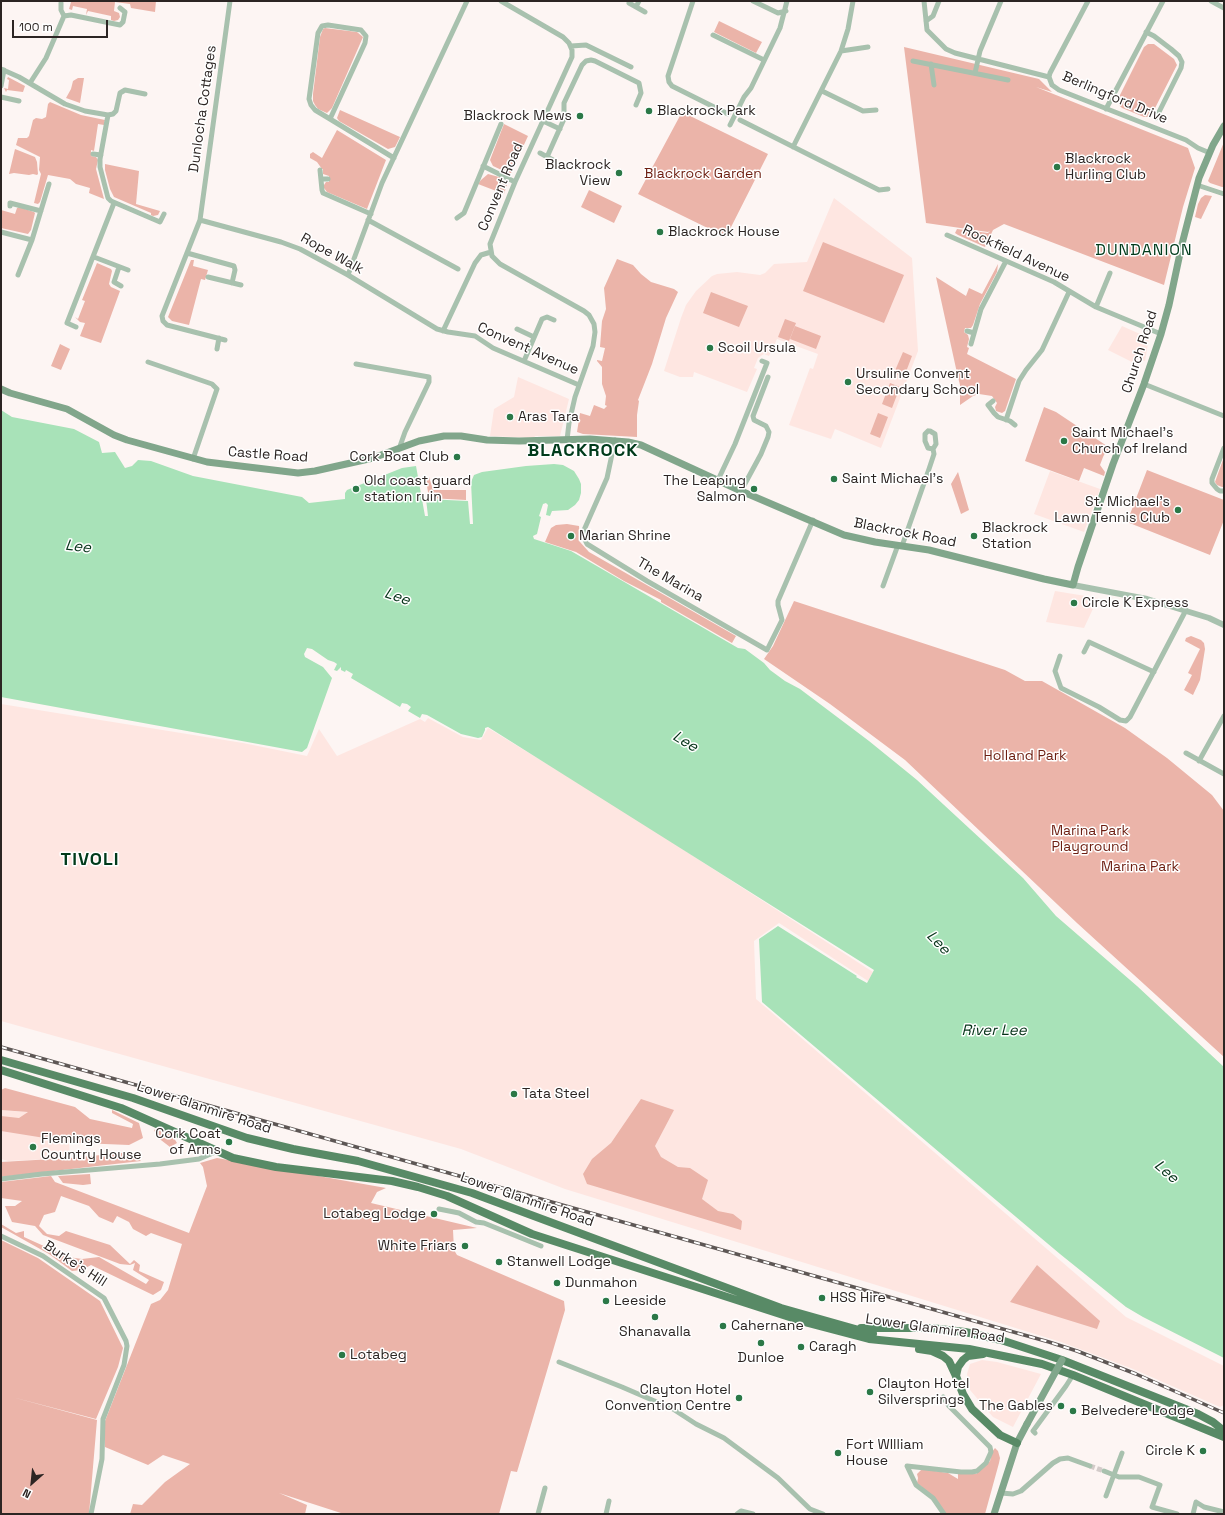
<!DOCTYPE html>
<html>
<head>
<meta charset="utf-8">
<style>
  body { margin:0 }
  #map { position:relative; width:1225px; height:1515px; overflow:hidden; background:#fdf5f3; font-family:"Space Grotesk",sans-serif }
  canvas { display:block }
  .frame { position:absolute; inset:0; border:2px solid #2c2523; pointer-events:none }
  .north { position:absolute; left:12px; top:1463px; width:40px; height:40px; -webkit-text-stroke:3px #fff; paint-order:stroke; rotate:207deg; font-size:11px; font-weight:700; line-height:16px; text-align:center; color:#2c2523 }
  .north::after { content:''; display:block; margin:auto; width:14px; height:18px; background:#2c2523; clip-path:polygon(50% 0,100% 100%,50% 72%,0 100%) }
  .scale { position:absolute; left:12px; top:20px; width:96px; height:18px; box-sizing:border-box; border:2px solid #2c2523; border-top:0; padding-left:5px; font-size:12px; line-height:14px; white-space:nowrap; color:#2c2523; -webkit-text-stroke:3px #fff; paint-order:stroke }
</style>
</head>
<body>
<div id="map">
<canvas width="1225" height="1515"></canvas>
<div class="frame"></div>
<div class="north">N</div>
<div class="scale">100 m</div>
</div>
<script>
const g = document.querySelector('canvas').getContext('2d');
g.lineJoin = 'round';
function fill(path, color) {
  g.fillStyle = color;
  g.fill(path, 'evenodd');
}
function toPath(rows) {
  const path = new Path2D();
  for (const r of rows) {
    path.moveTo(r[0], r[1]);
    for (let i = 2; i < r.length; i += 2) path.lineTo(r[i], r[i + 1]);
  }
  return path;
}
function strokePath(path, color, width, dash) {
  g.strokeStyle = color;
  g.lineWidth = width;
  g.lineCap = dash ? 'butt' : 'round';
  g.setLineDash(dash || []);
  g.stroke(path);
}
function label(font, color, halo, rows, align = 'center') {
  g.font = font + ' "Space Grotesk",sans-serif';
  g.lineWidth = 3;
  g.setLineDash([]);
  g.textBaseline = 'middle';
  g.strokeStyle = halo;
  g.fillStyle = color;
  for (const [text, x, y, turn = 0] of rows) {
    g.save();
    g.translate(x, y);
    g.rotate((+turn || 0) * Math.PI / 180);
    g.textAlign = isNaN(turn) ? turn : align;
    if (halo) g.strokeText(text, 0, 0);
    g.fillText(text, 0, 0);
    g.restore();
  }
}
fill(toPath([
  [834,198,912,258,918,351,881,448,835,429,831,439,789,425,810,368,813,369,818,354,777,339,769,356,764,354,758,358,754,368,757,369,747,392,694,372,693,377,680,377,664,371,681,318,686,305,696,291,712,276,717,274,737,272,760,275,765,273,774,264,807,262],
  [1122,326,1149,338,1145,361,1136,358,1134,363,1108,350],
  [518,377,569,399,560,436,535,436,534,438,490,436,494,409,514,397],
  [1050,471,1100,489,1084,532,1034,514],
  [1055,591,1098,598,1084,628,1046,622],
  [1,704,243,743,307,756,319,729,337,756,420,719,425,722,428,718,463,737,481,740,488,728,608,801,873,972,868,981,779,923,754,941,756,999,1126,1317,1224,1366,1224,1405,1220,1407,1133,1369,1061,1342,565,1189,461,1149,1,1021],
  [1,1110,50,1114,69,1142,70,1158,8,1161,1,1159],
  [982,1360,997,1362,1041,1374,1013,1427,993,1417,970,1390,967,1374,970,1364]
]), '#fee6e1');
fill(toPath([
  [69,1,156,1,155,12,131,8,130,4,115,2,114,11,119,13,120,17,118,20,114,21,111,20,111,16,88,11,86,15,87,9,73,6,72,10,69,9,71,2],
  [719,21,762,42,756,53,714,32],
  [325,28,357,32,363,37,332,108,327,113,318,109,315,105,313,101,313,94,320,37,323,29],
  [1148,44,1154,44,1174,59,1177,65,1153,112,1148,117,1144,117,1122,108,1118,104,1117,101,1144,47],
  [904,47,1039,79,1052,92,1036,87,1188,148,1195,168,1183,207,1164,285,1004,224,993,230,985,247,958,235,955,233,957,229,988,233,990,231,988,232,926,223],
  [8,77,25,86,23,92,7,90,6,92,4,88,8,89,9,80,7,79],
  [78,78,84,78,80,103,66,98,71,89,73,81],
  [50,102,81,115,105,120,104,125,98,124,94,151,91,150,91,156,96,157,98,160,96,169,104,199,89,193,90,188,76,184,70,179,48,175,40,202,38,204,34,203,41,174,39,170,40,157,16,145,18,138,27,138,29,136,33,120,36,118,42,119,46,117,48,104],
  [340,110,400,137,395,147,388,149,339,121,337,118],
  [682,112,768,154,726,237,638,194],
  [504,124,528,136,511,173,508,173,493,166,490,160],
  [337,130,386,160,367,209,327,192,324,188,324,185,326,182,329,182,329,176,323,174,323,169,322,169,317,162,310,158,310,154,313,152,322,158],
  [1224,142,1224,187,1222,187,1210,183,1208,181],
  [15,149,35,157,37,162,38,174,37,175,33,174,29,175,14,173,9,174],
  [105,164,139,171,136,204,160,211,158,215,153,216,151,215,151,213,114,197,110,189,105,170],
  [488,174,499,177,506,181,507,185,504,194,478,184,481,180],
  [589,190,622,206,614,223,581,207],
  [1205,195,1212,196,1201,219,1195,217,1198,204,1201,198],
  [19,207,34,212,35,213,31,230,28,234,1,228,1,210,15,214,17,208],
  [823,242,904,275,884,323,803,291],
  [617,259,633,265,641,274,651,282,674,289,678,292,666,318,652,364,638,400,639,401,637,415,637,437,583,434,577,432,580,413,590,416,594,405,604,409,607,406,605,405,606,396,602,384,602,367,597,361,597,360,602,361,605,348,600,347,602,321,606,309,604,288],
  [191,260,194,260,193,266,208,270,205,280,201,279,189,325,172,321,168,317],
  [97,263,111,269,112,271,109,284,111,287,120,291,101,343,80,336,85,323,80,322,75,317,78,319,85,301,82,300],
  [998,264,997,272,980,304,973,325,971,328,965,328,964,332,968,335,969,339,967,347,969,348,967,354,1016,379,1005,411,1002,413,996,411,995,407,997,403,992,396,979,394,973,396,960,405,960,385,957,373,936,277,966,296,969,288,982,294],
  [711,292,748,306,739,327,703,313],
  [785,319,796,323,789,341,778,337],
  [795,326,821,336,816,349,790,339],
  [60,344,70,349,61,370,51,366],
  [903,352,912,356,904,377,894,373],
  [890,383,900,387,892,408,882,404],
  [1044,407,1056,412,1113,450,1112,452,1105,453,1103,457,1100,465,1105,472,1104,476,1084,468,1079,481,1025,461],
  [878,413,888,417,880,438,870,434],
  [1224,457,1224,487,1222,487,1217,485,1215,482],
  [1147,470,1224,500,1224,520,1210,555,1127,522],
  [958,472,969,510,961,514,951,484],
  [429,477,433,490,466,490,466,500,429,498,426,480],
  [567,524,579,526,580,542,589,552,736,636,732,643,661,602,661,600,624,581,576,552,545,542,551,528,556,525],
  [794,601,1005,670,1025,681,1042,681,1125,728,1167,758,1212,795,1224,811,1224,1057,1077,923,905,760,830,704,764,659,773,646],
  [1191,636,1201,640,1204,643,1205,649,1200,680,1193,695,1184,690,1192,675,1188,673,1200,649,1185,641,1186,638],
  [5,1088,75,1107,90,1119,132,1128,133,1124,112,1113,112,1110,139,1123,143,1138,129,1145,56,1142,51,1139,1,1131,1,1116,19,1118,28,1112,1,1110,1,1090],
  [641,1099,674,1110,655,1146,661,1157,678,1167,690,1168,708,1180,702,1199,718,1211,733,1214,742,1221,741,1230,587,1184,583,1174,592,1159,611,1143],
  [156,1129,172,1135,177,1143,170,1147,157,1137,154,1130],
  [132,1152,141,1161,1,1177,1,1162,70,1158],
  [217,1158,386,1188,377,1192,371,1203,477,1228,453,1230,454,1250,457,1255,564,1301,565,1310,517,1472,511,1471,499,1514,344,1514,279,1493,307,1505,305,1514,130,1514,133,1504,142,1505,165,1482,190,1464,163,1455,148,1465,105,1447,105,1421,151,1304,160,1300,168,1290,182,1244,151,1233,146,1236,133,1229,129,1222,117,1216,113,1223,99,1217,89,1206,61,1196,55,1212,44,1215,39,1226,47,1234,59,1236,66,1231,110,1245,130,1264,134,1260,140,1265,139,1271,164,1282,161,1290,153,1295,91,1265,82,1270,72,1271,49,1254,1,1227,1,1224,16,1233,24,1231,24,1237,68,1257,82,1259,99,1257,146,1284,149,1280,133,1270,135,1263,130,1265,120,1264,43,1235,35,1226,12,1222,5,1206,15,1206,22,1201,1,1198,1,1182,51,1176,55,1182,189,1233,207,1186,203,1167,200,1163],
  [90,1174,91,1184,83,1185,63,1183,58,1176],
  [1,1240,38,1258,100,1301,123,1348,118,1367,96,1419,12,1397,97,1420,89,1514,1,1514],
  [1037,1265,1100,1321,1097,1329,1010,1302],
  [995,1448,998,1451,1000,1458,999,1463,985,1514,946,1514,933,1496,917,1483,918,1478,917,1474,922,1469,948,1473,958,1479,958,1474,976,1474,990,1461,992,1452]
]), '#ebb4a9');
fill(toPath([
  [1,410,12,417,74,429,99,442,102,453,115,452,125,468,132,466,138,460,151,461,193,476,302,497,309,503,345,499,345,493,347,490,402,468,416,466,425,516,428,516,426,499,468,501,470,524,473,524,471,482,474,475,482,472,526,466,554,464,563,465,574,471,579,479,581,484,581,493,579,500,575,505,568,510,552,511,550,516,546,515,548,505,546,503,543,504,539,516,541,517,537,534,533,536,534,539,571,551,738,648,745,649,764,663,770,670,785,681,800,689,869,741,917,780,1023,878,1056,916,1137,986,1224,1067,1224,1358,1143,1317,1126,1307,1060,1254,946,1158,762,1002,759,939,778,926,857,976,856,977,867,983,874,970,488,727,485,728,485,730,482,737,478,738,461,734,427,715,422,714,420,718,408,711,411,707,407,704,402,703,400,707,351,678,353,674,346,670,345,672,341,670,341,667,337,671,334,670,337,664,334,662,328,660,312,649,307,648,304,654,305,657,323,667,332,678,307,748,302,752,1,697]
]), '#a8e2b8');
strokePath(toPath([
  [1090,1466,1104,1471]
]), '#d3cbc9', 5, [5, 2.5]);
strokePath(toPath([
  [501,1,563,37,569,43,572,50,572,57,515,182,490,244,492,256,500,264,584,311,589,315,594,324,595,332,593,346,575,397,569,423,567,440],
  [693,1,668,76,669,82,672,86,728,114],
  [753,1,778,13,786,11],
  [924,1,927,30,946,49,955,53,1049,77],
  [1088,1,1050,73,1049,77,1052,85,1059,90,1186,140,1198,148,1210,153],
  [1211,1,1224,8],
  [61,3,61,10,64,16],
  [629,3,645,12],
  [636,7,639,1],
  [926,21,933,16,939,1],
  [328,25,361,30,366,36,365,43,330,119,315,110,311,105,309,99,318,33,322,26,328,25],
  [1146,32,1154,36,1171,49,1179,56,1182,62,1181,68,1156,118],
  [713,35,764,60],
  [571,46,586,45,631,67],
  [841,51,868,47],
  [913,61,1008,80],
  [931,64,934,85],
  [1,69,19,77,65,104,85,111,108,115],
  [975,73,980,51,1001,1],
  [30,83,46,58,64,16,71,15,120,25,123,22,125,12,120,8],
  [1,86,4,70],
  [822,91,863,111,876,110],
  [145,94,125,90,120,93,116,111,113,114,108,115,100,159,100,167,108,198,111,201,160,222,164,214],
  [1,97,19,101],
  [1106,109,1163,1],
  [330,119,394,158],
  [740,120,879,190,888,189],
  [543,121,560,129],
  [730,125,744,97,751,88,780,28,787,1],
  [793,147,841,51,848,29,853,1],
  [540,153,553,160],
  [93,154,101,155],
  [547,157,564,119,564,103,582,65,586,61,591,60,595,61,639,83,641,93,636,105],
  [483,166,515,182],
  [320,170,322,190,323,193,371,214],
  [321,179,328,179],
  [1197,185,1224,194],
  [10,206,10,203,41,211],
  [457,218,464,213,501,124],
  [200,220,281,242,300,249,348,275,437,329,448,332,475,336,493,348,579,385],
  [368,220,458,269],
  [1,232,32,240],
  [947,235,1054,282,1096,307,1161,334],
  [187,253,234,266,235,270,232,283],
  [94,257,128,270],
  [119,267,114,282,121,286],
  [18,275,32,240,49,184],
  [348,275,382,183,467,1],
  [208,277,241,285],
  [1096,307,1110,273],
  [76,327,67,323,114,203],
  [517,329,534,337],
  [443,331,475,263,481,255,491,252],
  [967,331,974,333],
  [225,340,167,325,163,321,162,316,200,220,230,1],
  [971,344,981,309,1006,261],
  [217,349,219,338],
  [524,361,542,319,547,317,554,320],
  [148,362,212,384,217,389,193,459],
  [356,364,429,377,429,382,405,432,399,449],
  [1144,384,1224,416],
  [993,401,988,405,994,413,998,417,1010,421,1015,425],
  [1006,420,1019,381,1026,370,1042,350,1069,292],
  [928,431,930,431,935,434,936,444,933,449,928,448,925,441,925,434,928,431],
  [615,440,607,478,584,530,585,540,587,544,647,581,767,650,782,620,778,605,778,601,813,520],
  [1224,448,1212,479,1212,483,1217,489,1220,491,1224,491],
  [718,480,735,444,767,363,762,361],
  [741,491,761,454,768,437,769,432,766,426,754,420,753,416,768,377],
  [902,546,929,469,934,454,933,449],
  [883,586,898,545],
  [1084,652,1089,642,1154,672],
  [1060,656,1055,671,1061,688,1099,707,1120,720,1126,721,1130,717,1186,610],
  [1186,753,1224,774],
  [1199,761,1224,716],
  [1,1179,42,1174,160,1164,199,1159,213,1153,214,1150],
  [439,1209,459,1213,476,1222,484,1223,541,1246],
  [1,1236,43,1256,104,1298,126,1341,127,1346,124,1365,103,1419,102,1459,91,1514],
  [559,1362,622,1387,673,1409,696,1424,724,1438,778,1478,810,1509,823,1514],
  [943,1397,949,1406,990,1447,991,1452,986,1463,977,1471,972,1472,961,1472,907,1466,916,1485,933,1498,944,1514],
  [1035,1433,1033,1431,1066,1386,1073,1375],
  [1104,1471,1119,1477,1139,1477,1160,1485,1152,1507,1177,1514],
  [1001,1493,1013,1494,1021,1491,1053,1463,1060,1459,1068,1458,1090,1466],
  [1106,1496,1122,1453],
  [538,1514,545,1488],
  [606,1514,609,1501],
  [737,1514,741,1511,753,1514],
  [1193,1514,1196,1502,1204,1507,1224,1512]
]), '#a8c1ae', 5);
strokePath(toPath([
  [1073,585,1147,599,1209,618,1224,625]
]), '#a8c1ae', 6);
strokePath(toPath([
  [1,389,10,393,67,409,114,435,127,440,207,462,298,473,315,471,373,458,419,441,444,436,461,436,487,440,519,441,590,439,628,442,641,445,741,491,844,535,875,542,929,550,1044,579,1073,585,1078,567,1113,464,1144,384,1161,334,1169,305,1182,244,1199,178,1213,145,1224,126],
  [994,1514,1017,1443,1027,1424]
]), '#81a68b', 7);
strokePath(toPath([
  [1,1060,133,1098,247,1138,293,1149,358,1161,472,1193,781,1308,873,1334],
  [1,1070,121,1108,233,1158,276,1167,392,1181,418,1187,447,1196,532,1234,808,1323,869,1339,969,1349,1042,1364,1073,1375,1224,1437],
  [861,1328,931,1328,965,1332,1001,1340,1062,1360,1198,1414,1213,1422,1224,1431],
  [919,1349,932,1351,943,1356,949,1361,956,1376,963,1394,972,1409,1000,1435,1017,1443],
  [956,1376,958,1367,963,1360,968,1356,983,1354]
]), '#588a66', 8);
const rail = toPath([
  [1,1047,1049,1342,1077,1351,1136,1374,1224,1413]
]);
strokePath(rail, '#5e5755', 3.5);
strokePath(rail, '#fff', 2, [6]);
strokePath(toPath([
  [1027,1424,1062,1360]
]), '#81a68b', 7);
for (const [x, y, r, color] of [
  [649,111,4,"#2b7847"],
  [580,116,4,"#2b7847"],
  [1057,167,4,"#2b7847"],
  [619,173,4,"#2b7847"],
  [660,232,4,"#2b7847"],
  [710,348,4,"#2b7847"],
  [848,382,4,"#2b7847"],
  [510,417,4,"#2b7847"],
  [1064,441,4,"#2b7847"],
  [457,457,4,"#2b7847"],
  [834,479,4,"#2b7847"],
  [356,489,4,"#2b7847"],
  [754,489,4,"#2b7847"],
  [1178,510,4,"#2b7847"],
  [571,536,4,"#2b7847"],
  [974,536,4,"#2b7847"],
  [1074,603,4,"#2b7847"],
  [514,1094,4,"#2b7847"],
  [229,1142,4,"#2b7847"],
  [33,1147,4,"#2b7847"],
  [434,1214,4,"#2b7847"],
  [465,1246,4,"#2b7847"],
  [499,1262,4,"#2b7847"],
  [557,1283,4,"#2b7847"],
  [822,1298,4,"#2b7847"],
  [606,1301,4,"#2b7847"],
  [655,1317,4,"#2b7847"],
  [723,1326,4,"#2b7847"],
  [761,1343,4,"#2b7847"],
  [801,1347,4,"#2b7847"],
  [342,1355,4,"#2b7847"],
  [870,1392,4,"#2b7847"],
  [739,1398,4,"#2b7847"],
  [1061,1406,4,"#2b7847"],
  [1073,1411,4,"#2b7847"],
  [1203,1451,4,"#2b7847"],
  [838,1453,4,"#2b7847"]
]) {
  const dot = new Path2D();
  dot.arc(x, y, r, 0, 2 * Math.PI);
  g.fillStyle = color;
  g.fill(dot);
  strokePath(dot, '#fff', 1.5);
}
label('14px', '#2c2523', '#fff', [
  ["Berlingford Drive",1115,98,23],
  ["Dunlocha Cottages",203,109,-82],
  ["Convent Road",501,187,-67],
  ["Rope Walk",332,254,29],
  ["Rockfield Avenue",1016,254,25],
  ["Convent Avenue",528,349,24],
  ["Church Road",1140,352,-72],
  ["Castle Road",268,455,4],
  ["Blackrock Road",905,533,11],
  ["The Marina",670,580,30],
  ["Lower Glanmire Road",204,1108,18],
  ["Lower Glanmire Road",527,1200,19],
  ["Burke's Hill",75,1264,33],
  ["Lower Glanmire Road",935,1329,8]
]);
label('14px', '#2c2523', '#fff', [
  ["Blackrock Park",657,111],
  ["Blackrock Mews",572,116,"right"],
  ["Blackrock",1065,159],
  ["Hurling Club",1065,175],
  ["Blackrock",611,165,"right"],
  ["View",611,181,"right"],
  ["Blackrock House",668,232],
  ["Scoil Ursula",718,348],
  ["Ursuline Convent",856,374],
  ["Secondary School",856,390],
  ["Aras Tara",518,417],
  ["Saint Michael's",1072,433],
  ["Church of Ireland",1072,449],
  ["Cork Boat Club",449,457,"right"],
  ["Saint Michael's",842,479],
  ["Old coast guard",364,481],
  ["station ruin",364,497],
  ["The Leaping",746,481,"right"],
  ["Salmon",746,497,"right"],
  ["St. Michael's",1170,502,"right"],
  ["Lawn Tennis Club",1170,518,"right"],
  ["Blackrock",982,528],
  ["Station",982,544],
  ["Marian Shrine",579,536],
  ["Circle K Express",1082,603],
  ["Tata Steel",522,1094],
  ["Cork Coat",221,1134,"right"],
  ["of Arms",221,1150,"right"],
  ["Flemings",41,1139],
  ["Country House",41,1155],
  ["Lotabeg Lodge",426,1214,"right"],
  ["White Friars",457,1246,"right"],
  ["Stanwell Lodge",507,1262],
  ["Dunmahon",565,1283],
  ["HSS Hire",830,1298],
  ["Leeside",614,1301],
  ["Cahernane",731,1326],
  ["Shanavalla",655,1332,"center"],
  ["Caragh",809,1347],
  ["Lotabeg",350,1355],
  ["Dunloe",761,1358,"center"],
  ["Clayton Hotel",878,1384],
  ["Silversprings",878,1400],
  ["Clayton Hotel",731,1390,"right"],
  ["Convention Centre",731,1406,"right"],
  ["The Gables",1053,1406,"right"],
  ["Belvedere Lodge",1081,1411],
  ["Fort WIlliam",846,1445],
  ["House",846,1461],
  ["Circle K",1195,1451,"right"]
], 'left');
label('14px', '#6d1e11', '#fff', [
  ["Blackrock Garden",703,174],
  ["Holland Park",1025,756],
  ["Marina Park",1090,831],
  ["Playground",1090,847],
  ["Marina Park",1140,867]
]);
label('italic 15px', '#053318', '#fff', [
  ["Lee",78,547,7],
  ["Lee",397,597,19],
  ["Lee",685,742,31],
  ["Lee",938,943,46],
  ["River Lee",994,1031],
  ["Lee",1166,1172,41]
]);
g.letterSpacing = '1px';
label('16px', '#003b1b', '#fff', [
  ["DUNDANION",1144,251]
]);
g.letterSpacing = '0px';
g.letterSpacing = '1px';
label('bold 18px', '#003b1b', '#fff', [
  ["BLACKROCK",583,451],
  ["TIVOLI",90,860]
]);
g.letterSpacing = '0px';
</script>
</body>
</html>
